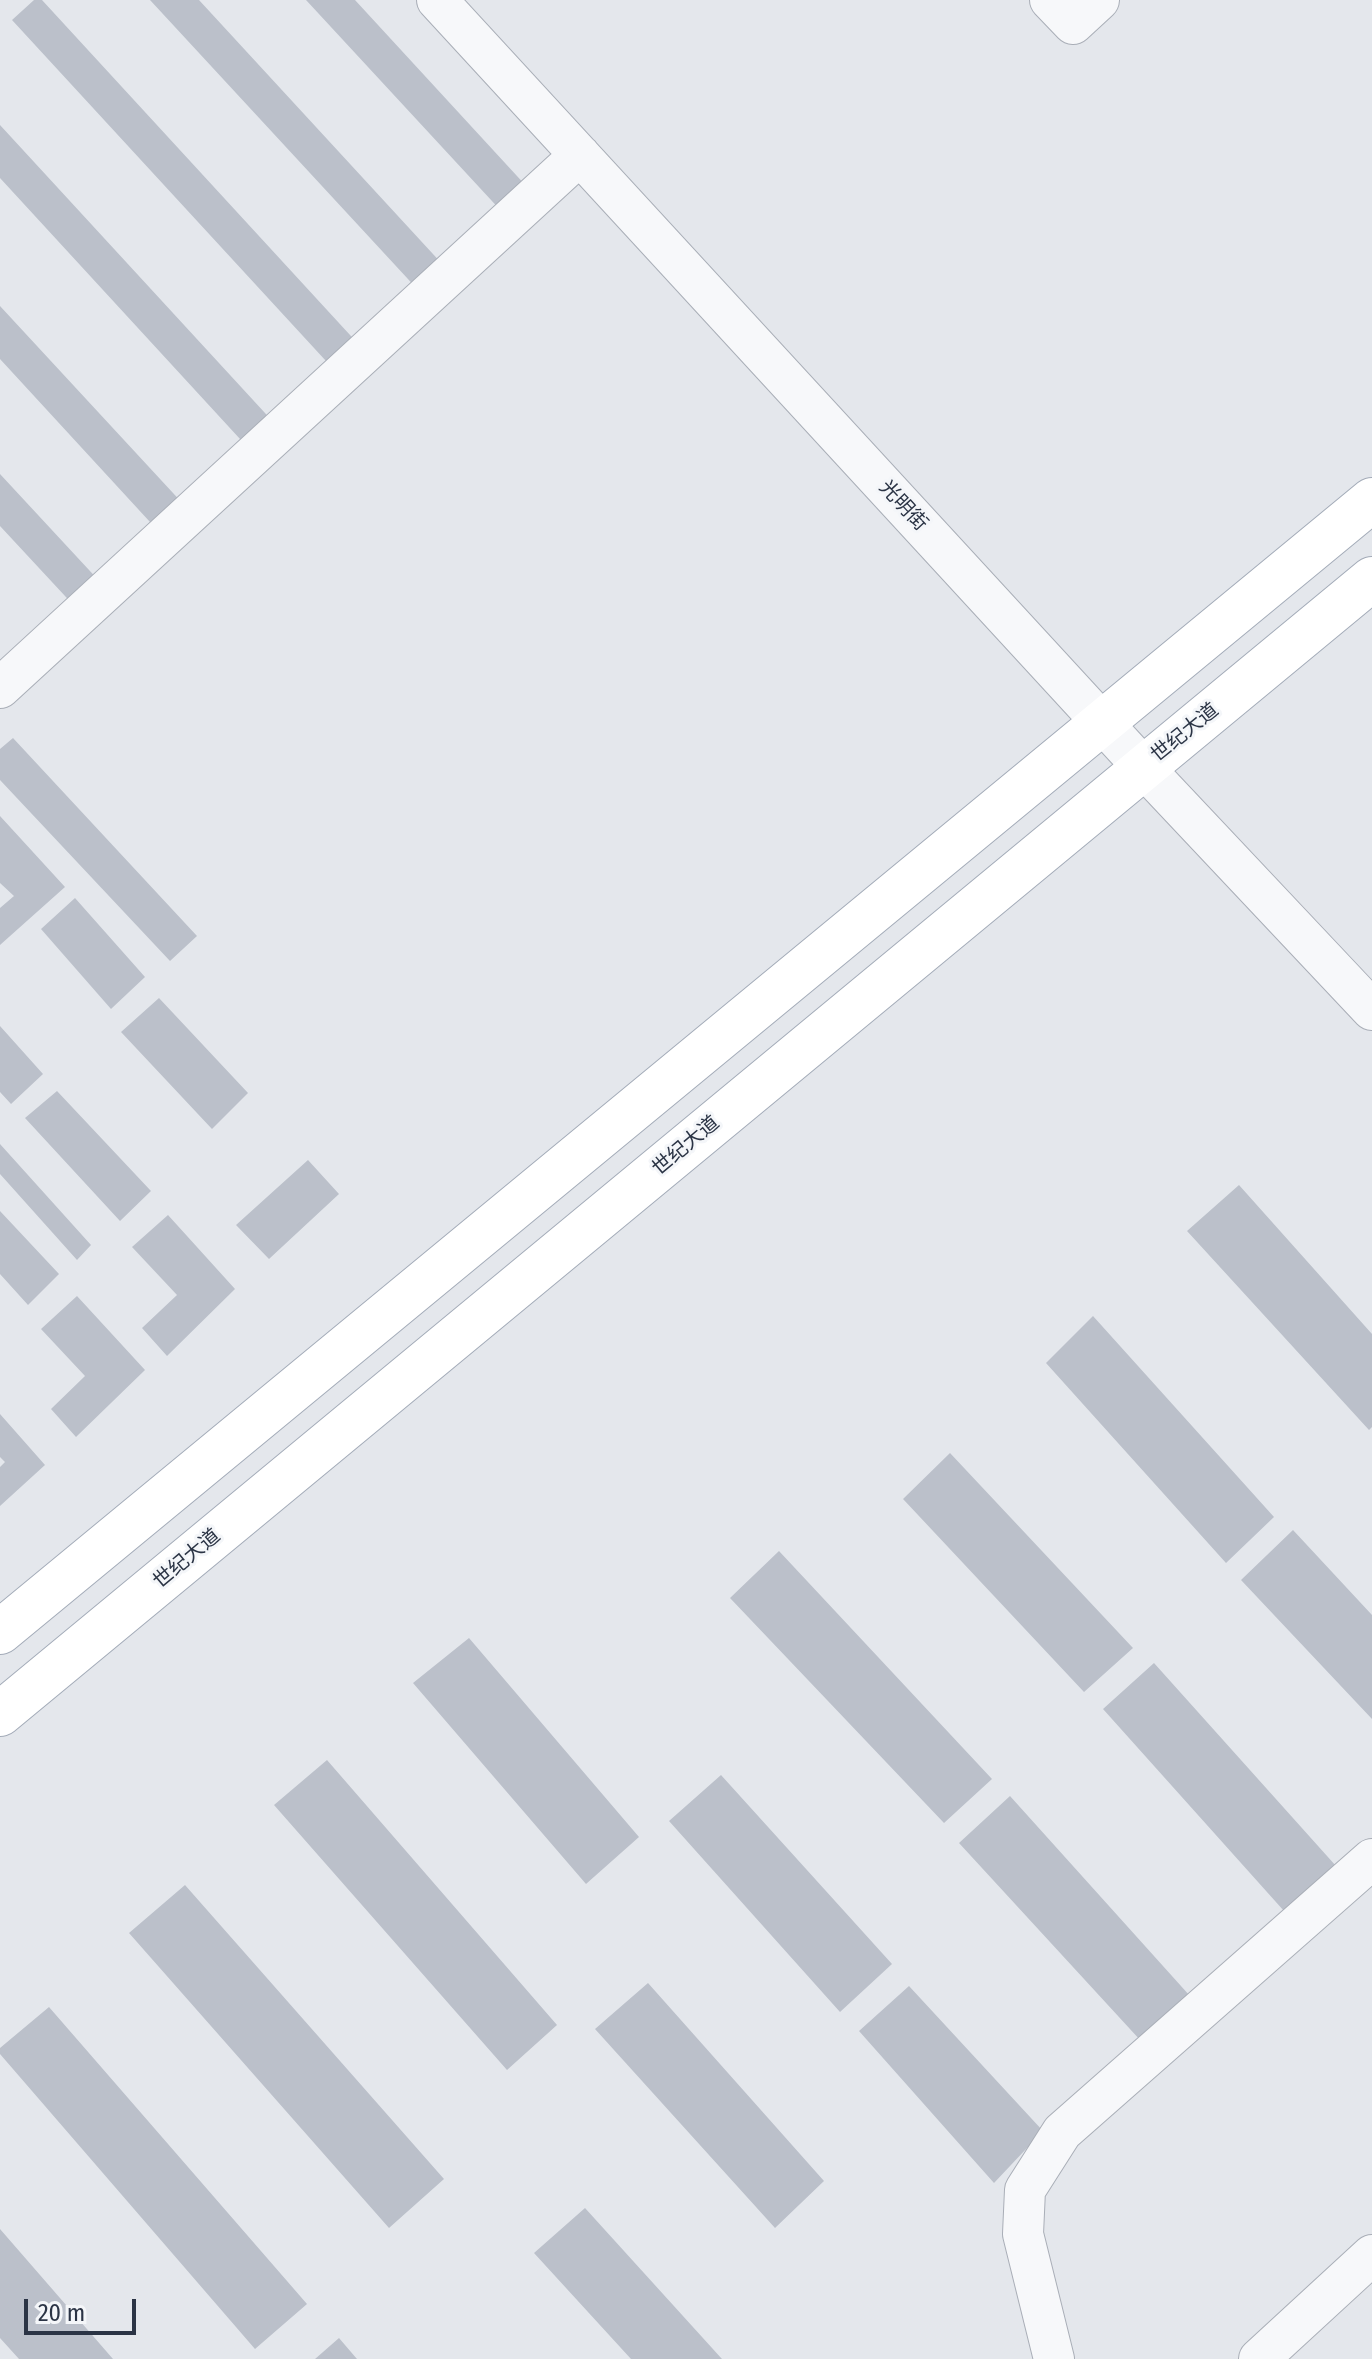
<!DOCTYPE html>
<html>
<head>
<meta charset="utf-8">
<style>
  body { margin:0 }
  #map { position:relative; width:1372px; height:2359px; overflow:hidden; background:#e4e7ec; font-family:"Fira Sans Condensed",sans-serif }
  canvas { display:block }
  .scale { position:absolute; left:24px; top:2299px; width:112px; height:36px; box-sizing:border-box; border:4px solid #2b3445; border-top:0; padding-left:10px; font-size:24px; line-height:28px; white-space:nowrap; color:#2b3445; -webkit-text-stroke:6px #f4f6f9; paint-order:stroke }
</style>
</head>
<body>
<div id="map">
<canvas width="1372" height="2359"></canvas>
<div class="scale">20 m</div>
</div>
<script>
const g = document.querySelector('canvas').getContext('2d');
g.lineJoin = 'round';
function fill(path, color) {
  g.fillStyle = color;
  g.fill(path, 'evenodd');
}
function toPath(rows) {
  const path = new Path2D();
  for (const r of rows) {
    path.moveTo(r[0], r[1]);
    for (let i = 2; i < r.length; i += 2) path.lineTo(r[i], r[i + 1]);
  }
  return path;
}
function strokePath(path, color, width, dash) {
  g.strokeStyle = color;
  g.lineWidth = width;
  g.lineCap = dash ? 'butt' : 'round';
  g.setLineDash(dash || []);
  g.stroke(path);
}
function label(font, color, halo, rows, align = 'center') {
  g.font = font + ' "Fira Sans Condensed","Noto Sans SC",sans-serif';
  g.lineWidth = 6;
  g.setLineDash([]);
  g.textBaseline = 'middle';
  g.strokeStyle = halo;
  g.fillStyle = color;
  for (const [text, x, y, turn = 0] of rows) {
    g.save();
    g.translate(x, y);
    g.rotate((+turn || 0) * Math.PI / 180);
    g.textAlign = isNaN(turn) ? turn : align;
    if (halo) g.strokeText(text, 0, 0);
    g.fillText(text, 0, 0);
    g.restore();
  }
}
fill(toPath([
  [34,0,42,0,373,360,349,386,12,20],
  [150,0,199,0,456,279,432,305],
  [306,0,355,0,540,201,516,227],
  [0,125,288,438,263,464,0,178],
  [0,306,198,520,173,547,0,359],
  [0,474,115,598,91,624,0,526],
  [13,738,197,936,170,961,0,780,0,749],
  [0,816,65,887,0,945,0,908,14,896,0,883],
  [75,898,145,977,111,1009,41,929],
  [159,998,248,1093,212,1129,121,1032],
  [0,1026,43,1074,11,1104,0,1092],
  [57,1091,151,1191,120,1221,25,1118],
  [0,1144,91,1245,77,1260,0,1174],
  [308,1160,339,1194,269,1259,236,1225],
  [1239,1185,1372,1334,1372,1427,1369,1430,1187,1231],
  [0,1211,59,1274,28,1305,0,1274],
  [168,1215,235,1289,167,1356,142,1328,177,1295,132,1247],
  [77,1296,145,1370,76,1437,51,1409,85,1376,41,1329],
  [1093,1316,1274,1517,1226,1563,1046,1363],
  [0,1414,45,1465,0,1506,0,1467,5,1462,0,1457],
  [950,1453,1133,1648,1084,1692,903,1499],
  [1293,1530,1372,1615,1372,1719,1241,1580],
  [779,1551,992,1779,944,1823,730,1598],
  [469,1638,639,1837,586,1884,413,1683],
  [1154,1663,1336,1866,1284,1911,1103,1709],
  [327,1760,557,2025,507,2070,274,1805],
  [721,1775,892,1964,840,2012,669,1821],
  [1010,1796,1190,1996,1141,2041,959,1843],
  [185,1885,444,2179,389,2228,129,1933],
  [648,1983,824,2181,775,2228,595,2029],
  [909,1986,1043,2131,994,2183,859,2031],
  [49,2007,307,2304,255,2349,0,2054,0,2048],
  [585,2208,722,2359,631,2359,534,2253],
  [0,2229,113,2359,19,2359,0,2338],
  [339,2338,357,2359,315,2359]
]), '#bbc0ca');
const minor = toPath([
  [437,0,1143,767,1372,1010],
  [1050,0,1073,24,1099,0],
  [0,688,580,155],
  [1054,2359,1023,2234,1025,2190,1062,2132,1372,1859],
  [1259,2359,1372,2255]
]);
const major = toPath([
  [0,1632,1372,500],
  [0,1714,1372,579]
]);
strokePath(minor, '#a9aeb7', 42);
strokePath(major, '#a3abb8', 46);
strokePath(minor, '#f7f8fa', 40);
strokePath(major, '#fff', 44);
label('20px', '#2b3445', '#f4f6f9', [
  ["光明街",903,506,47],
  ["世纪大道",1185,733,-39],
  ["世纪大道",686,1146,-40],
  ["世纪大道",187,1559,-40]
]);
</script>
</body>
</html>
